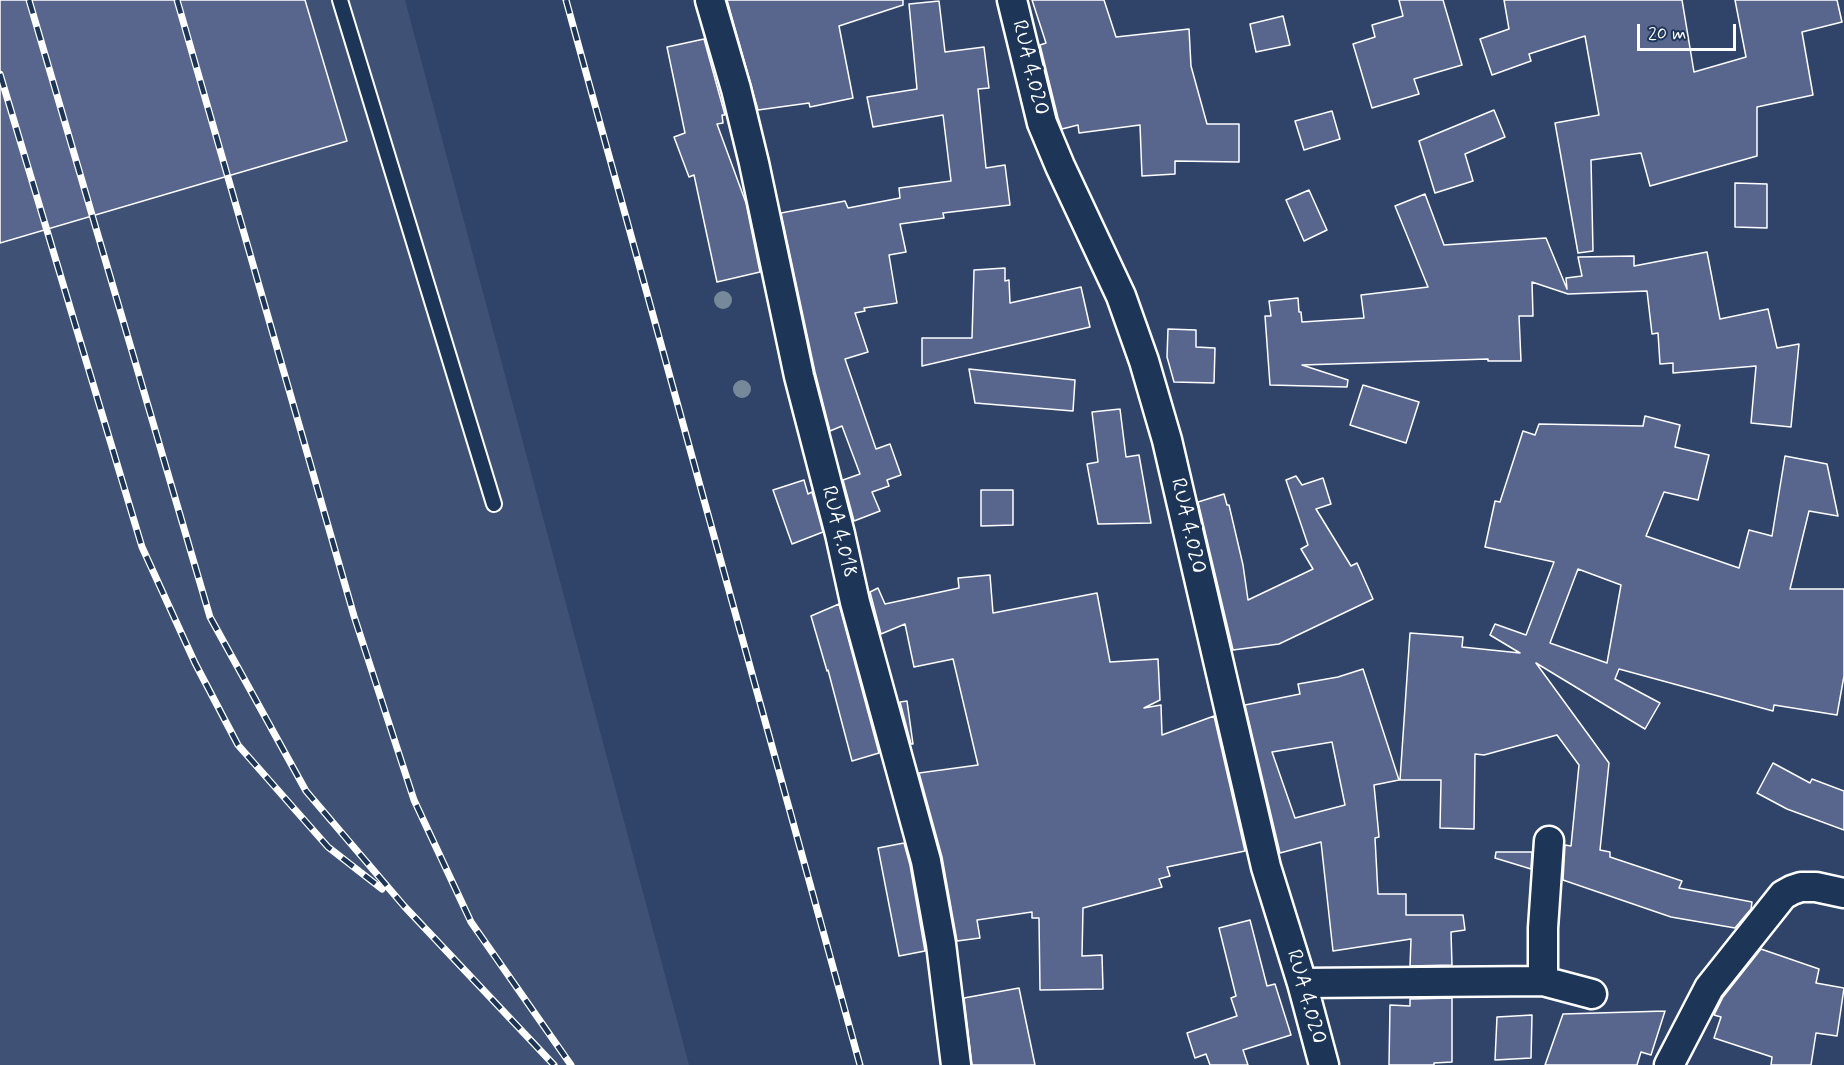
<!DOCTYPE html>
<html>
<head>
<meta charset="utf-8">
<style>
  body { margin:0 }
  #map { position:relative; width:1844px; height:1065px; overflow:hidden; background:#2f4468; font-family:Mynerve,sans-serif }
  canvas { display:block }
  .scale { position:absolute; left:1637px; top:24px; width:99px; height:27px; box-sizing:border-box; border:3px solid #fff; border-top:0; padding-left:8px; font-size:18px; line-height:21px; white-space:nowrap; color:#fff; -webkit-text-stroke:4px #1d3557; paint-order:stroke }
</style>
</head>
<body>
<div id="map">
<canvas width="1844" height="1065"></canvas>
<div class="scale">20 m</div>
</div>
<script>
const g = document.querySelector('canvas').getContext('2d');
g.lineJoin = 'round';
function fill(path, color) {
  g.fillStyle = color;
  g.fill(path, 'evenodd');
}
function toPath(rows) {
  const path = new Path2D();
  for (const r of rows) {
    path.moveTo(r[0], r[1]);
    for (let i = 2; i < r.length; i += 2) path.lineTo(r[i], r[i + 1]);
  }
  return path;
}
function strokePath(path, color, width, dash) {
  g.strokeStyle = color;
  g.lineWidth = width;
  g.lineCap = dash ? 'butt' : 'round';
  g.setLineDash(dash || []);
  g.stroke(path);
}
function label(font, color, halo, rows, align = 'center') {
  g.font = font + ' Mynerve,sans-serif';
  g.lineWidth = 6;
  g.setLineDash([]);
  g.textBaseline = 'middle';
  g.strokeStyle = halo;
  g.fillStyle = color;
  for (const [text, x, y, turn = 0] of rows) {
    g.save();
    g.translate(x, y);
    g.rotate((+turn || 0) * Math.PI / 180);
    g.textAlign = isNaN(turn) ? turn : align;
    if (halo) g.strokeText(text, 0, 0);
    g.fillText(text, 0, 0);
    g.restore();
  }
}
fill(toPath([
  [0,0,405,0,689,1065,0,1065]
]), '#3f5276');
const building = toPath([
  [0,0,305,0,347,141,0,243,0,0],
  [727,0,903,0,903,5,839,26,853,98,810,107,809,103,758,110,727,0],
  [1032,0,1104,0,1116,37,1189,29,1191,66,1207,124,1239,124,1239,162,1175,161,1175,174,1142,176,1140,125,1079,133,1078,125,1062,129,1058,118,1040,45,1046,43,1032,0],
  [1399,0,1443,0,1462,65,1414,79,1419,94,1372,108,1353,44,1375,37,1372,25,1403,16,1399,0],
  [1504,0,1682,0,1694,72,1746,57,1735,0,1837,0,1842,22,1802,32,1813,95,1757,107,1757,156,1650,186,1641,153,1591,160,1593,251,1578,253,1555,123,1599,115,1585,36,1529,54,1531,61,1492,75,1480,39,1509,29,1504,0],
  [939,1,945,52,984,47,989,88,978,89,986,168,1005,165,1010,205,943,213,944,218,900,224,906,252,889,255,897,303,864,308,865,311,855,313,868,352,845,359,876,449,890,444,901,475,887,480,889,486,872,492,880,511,854,521,843,480,860,474,842,426,830,431,815,372,781,213,845,201,848,208,900,198,899,188,951,181,943,115,873,127,867,97,917,89,909,4,939,1],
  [1283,16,1290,45,1256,52,1250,24,1283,16],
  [704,39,725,115,722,115,723,123,717,124,746,203,760,272,717,282,694,175,689,177,674,137,685,133,667,47,704,39],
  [1494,110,1505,137,1465,154,1473,181,1435,193,1419,141,1494,110],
  [1332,111,1340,139,1304,150,1295,121,1332,111],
  [1735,183,1767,184,1767,228,1735,227,1735,183],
  [1309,190,1327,230,1304,241,1286,200,1309,190],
  [1425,194,1444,245,1546,238,1567,289,1566,278,1582,276,1578,257,1634,256,1634,266,1707,252,1720,319,1768,309,1777,348,1799,344,1791,427,1751,423,1756,366,1673,373,1673,363,1660,364,1658,333,1652,334,1647,291,1568,294,1532,282,1533,316,1519,316,1521,361,1488,361,1488,359,1302,365,1348,380,1347,387,1270,385,1265,316,1271,316,1269,301,1298,298,1299,312,1301,312,1302,322,1364,318,1361,295,1428,287,1395,206,1425,194],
  [1005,268,1005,281,1009,280,1010,303,1081,287,1090,327,922,366,922,338,972,338,974,270,1005,268],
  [1168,329,1196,330,1196,347,1215,348,1214,383,1174,382,1167,357,1168,329],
  [969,369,1075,380,1073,411,975,403,969,369],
  [1363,385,1419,402,1406,443,1350,425,1363,385],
  [1120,409,1126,457,1139,455,1151,523,1098,524,1087,464,1098,462,1092,412,1120,409],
  [1645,416,1680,425,1675,447,1709,455,1698,500,1664,492,1646,536,1739,568,1749,530,1772,536,1785,456,1827,464,1838,516,1809,511,1790,589,1844,589,1844,676,1837,715,1774,705,1773,711,1619,669,1615,679,1660,703,1645,729,1536,663,1609,763,1600,850,1610,852,1610,857,1682,881,1679,888,1752,902,1751,909,1735,928,1671,917,1563,880,1565,845,1571,846,1579,765,1557,735,1484,755,1475,754,1474,829,1440,828,1441,780,1400,780,1410,633,1463,637,1462,647,1520,653,1490,635,1495,624,1526,635,1554,562,1485,547,1495,501,1500,502,1523,431,1535,435,1539,424,1643,426,1645,416],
  [1578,569,1621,585,1607,663,1550,643,1578,569],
  [1296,476,1302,485,1323,478,1331,504,1316,509,1351,566,1357,563,1373,599,1279,644,1233,650,1198,502,1224,494,1227,505,1229,505,1243,565,1248,600,1313,569,1301,549,1308,545,1286,480,1296,476],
  [804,480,808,494,812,492,823,532,792,544,773,490,804,480],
  [981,490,1013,490,1013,525,981,526,981,490],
  [990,575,993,613,1097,593,1110,662,1158,659,1160,700,1144,708,1161,705,1162,735,1214,716,1245,851,1167,867,1170,876,1159,879,1162,887,1083,908,1082,956,1102,955,1103,989,1040,990,1039,918,1032,918,1032,912,977,920,980,938,957,941,942,857,919,773,978,765,953,659,914,667,905,624,881,634,870,592,878,588,885,604,959,588,958,578,990,575],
  [839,604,879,753,852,761,828,670,827,671,811,616,839,604],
  [1363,669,1399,780,1374,785,1379,837,1375,838,1378,894,1406,894,1406,915,1463,915,1465,930,1451,932,1452,965,1410,966,1411,939,1333,951,1321,842,1280,853,1245,705,1300,694,1298,684,1338,677,1363,669],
  [1332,742,1345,805,1295,818,1272,752,1332,742],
  [907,701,913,744,911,744,900,702,907,701],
  [1773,763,1810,783,1812,779,1844,791,1844,830,1787,809,1757,793,1773,763],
  [904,843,910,865,925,951,899,956,878,848,904,843],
  [1496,852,1532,852,1531,869,1495,858,1496,852],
  [1250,920,1267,986,1275,984,1291,1035,1243,1050,1248,1065,1210,1065,1206,1054,1195,1058,1187,1033,1237,1016,1231,998,1236,996,1219,928,1250,920],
  [1761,949,1819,969,1816,983,1844,988,1837,1036,1816,1033,1811,1065,1771,1065,1772,1057,1714,1038,1721,1017,1714,1015,1723,997,1761,949],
  [1019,988,1035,1065,972,1065,964,998,1019,988],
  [1452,998,1452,1062,1434,1063,1434,1065,1389,1065,1390,1005,1410,1006,1410,999,1452,998],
  [1665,1011,1651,1055,1641,1052,1637,1065,1545,1065,1563,1014,1665,1011],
  [1532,1015,1531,1058,1495,1060,1497,1017,1532,1015]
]);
fill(building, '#58668e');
strokePath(building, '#fff', 1.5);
const lane = toPath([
  [340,0,494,504]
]);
const street = toPath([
  [710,0,736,89,754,163,799,376,840,534,855,602,926,861,941,944,956,1065],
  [1012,0,1042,123,1060,166,1121,296,1144,361,1167,440,1266,867,1302,983,1324,1065],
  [1543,981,1543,928,1549,841],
  [1302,983,1543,981,1592,994],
  [1669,1065,1709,988,1783,895,1792,890,1801,887,1816,887,1844,893]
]);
strokePath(lane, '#fff', 18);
strokePath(street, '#fff', 33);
strokePath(lane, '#1d3557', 14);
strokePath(street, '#1d3557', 28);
const rail = toPath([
  [29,0,210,617,306,791,404,906,554,1065],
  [177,0,354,616,414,800,471,922,571,1065],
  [566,0,860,1065],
  [0,74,142,547,195,663,238,745,328,847,382,889]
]);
strokePath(rail, '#fff', 7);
strokePath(rail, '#1d3557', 4.5, [14]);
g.fillStyle = '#76899a';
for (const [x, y] of [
  [723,300],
  [742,389]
]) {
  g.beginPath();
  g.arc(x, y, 9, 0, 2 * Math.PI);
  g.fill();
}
label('21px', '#fff', '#1d3557', [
  ["RUA 4.020",1029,68,76],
  ["RUA 4.020",1187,526,77],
  ["RUA 4.018",838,532,76],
  ["RUA 4.020",1305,997,74]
]);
</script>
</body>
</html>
